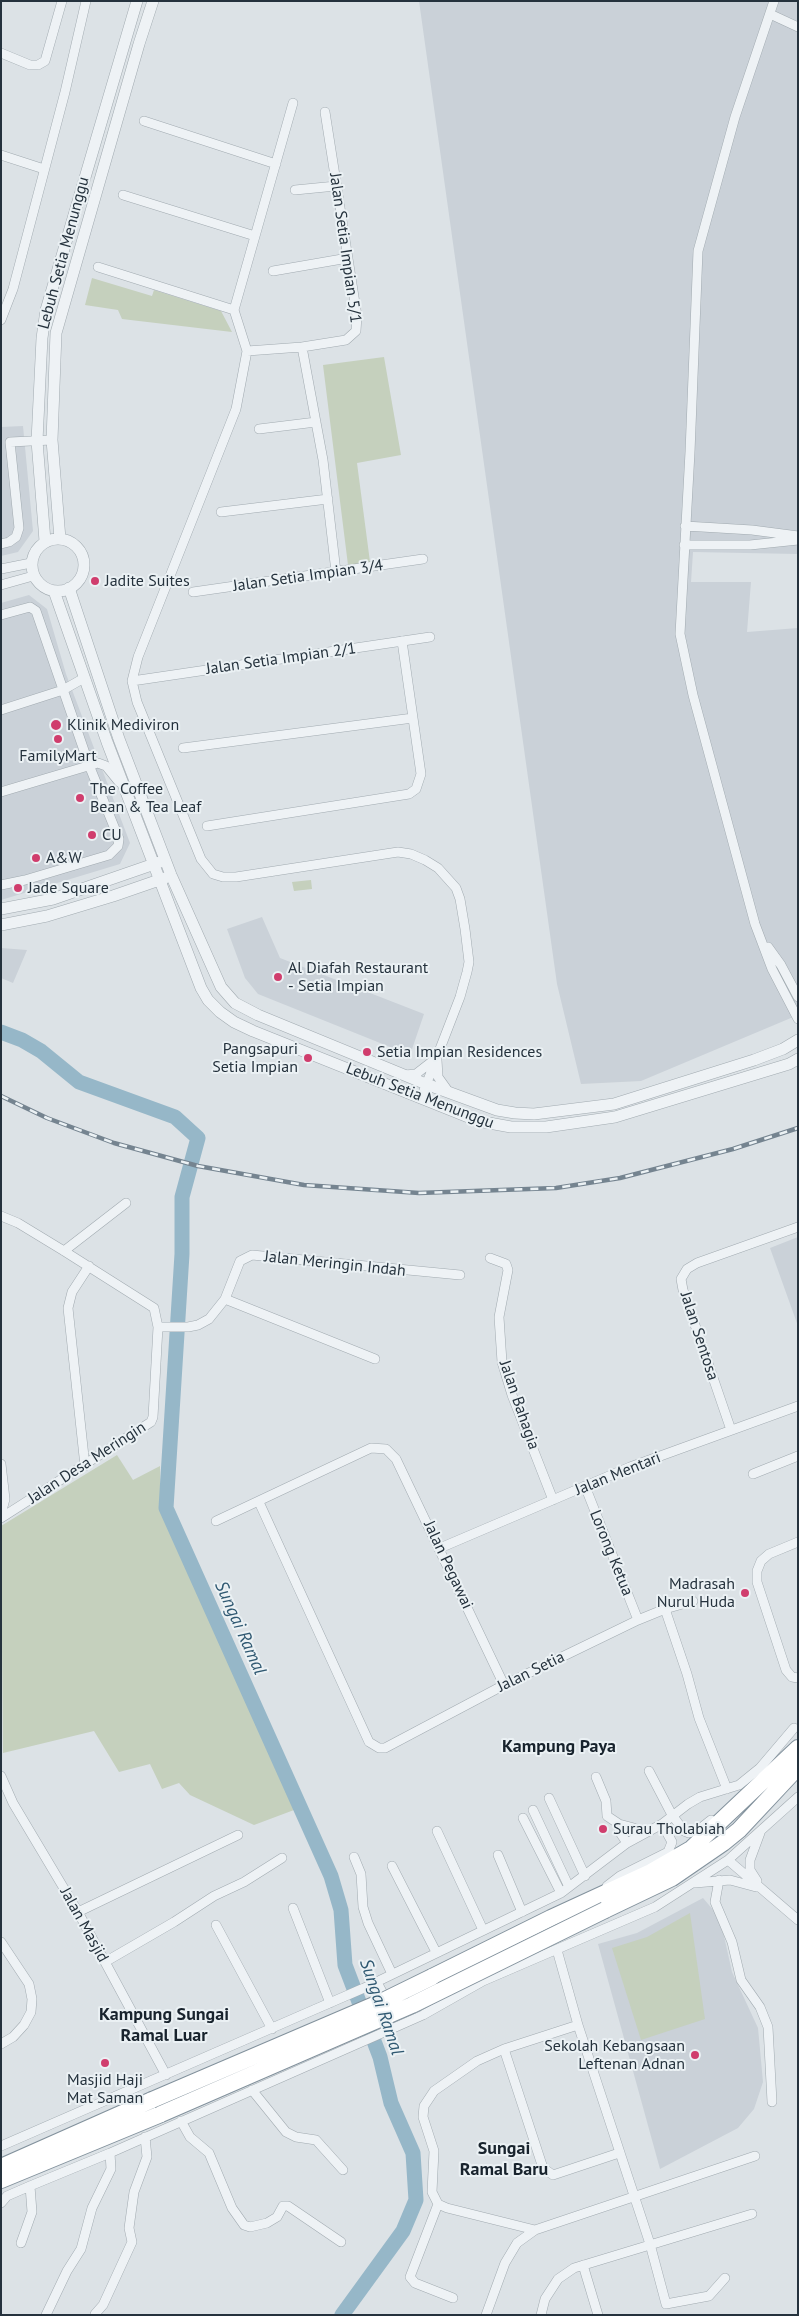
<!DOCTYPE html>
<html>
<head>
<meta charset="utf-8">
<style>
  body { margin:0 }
  #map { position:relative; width:799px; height:2316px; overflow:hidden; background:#dce2e6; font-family:"PT Sans",sans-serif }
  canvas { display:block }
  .frame { position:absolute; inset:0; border:2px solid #25323d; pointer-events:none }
</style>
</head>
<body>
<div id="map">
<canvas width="799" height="2316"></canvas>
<div class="frame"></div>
</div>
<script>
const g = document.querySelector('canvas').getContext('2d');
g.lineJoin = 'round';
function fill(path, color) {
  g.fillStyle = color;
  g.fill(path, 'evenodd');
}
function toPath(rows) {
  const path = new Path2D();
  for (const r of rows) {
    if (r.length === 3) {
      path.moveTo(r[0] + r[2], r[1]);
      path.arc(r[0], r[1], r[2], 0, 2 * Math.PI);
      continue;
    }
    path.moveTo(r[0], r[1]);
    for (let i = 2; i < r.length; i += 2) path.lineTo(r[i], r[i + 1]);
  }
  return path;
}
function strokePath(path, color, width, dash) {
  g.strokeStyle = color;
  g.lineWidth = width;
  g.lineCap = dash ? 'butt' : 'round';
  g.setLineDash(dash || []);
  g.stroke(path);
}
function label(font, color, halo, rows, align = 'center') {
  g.font = font + ' "PT Sans",sans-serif';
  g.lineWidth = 4;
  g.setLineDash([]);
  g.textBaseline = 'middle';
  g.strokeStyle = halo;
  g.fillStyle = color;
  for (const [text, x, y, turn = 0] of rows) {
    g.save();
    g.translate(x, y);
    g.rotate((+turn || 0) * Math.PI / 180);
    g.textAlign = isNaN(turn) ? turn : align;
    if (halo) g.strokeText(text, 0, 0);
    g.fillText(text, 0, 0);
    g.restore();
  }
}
fill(toPath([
  [419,1,798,1,798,554,693,552,691,582,751,582,747,632,798,628,798,1015,641,1081,581,1084,557,984],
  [23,426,33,531,18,552,1,556,1,427],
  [29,595,47,609,66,674,130,843,120,864,1,900,1,603],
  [262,917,280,958,424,1014,410,1055,258,994,245,978,227,929],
  [1,948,27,950,13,983,1,978],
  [798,1237,798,1326,770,1248],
  [703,1898,720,1918,732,1972,758,2028,763,2082,754,2109,738,2128,660,2169,598,1944,637,1933]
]), '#cad1d8');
fill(toPath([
  [92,278,152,296,154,290,221,311,232,332,122,319,118,310,85,305],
  [384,357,401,455,357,463,370,562,348,565,323,365],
  [311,880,312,889,294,891,292,882],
  [117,1455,133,1480,160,1466,161,1513,294,1810,254,1825,190,1795,179,1783,162,1789,150,1764,119,1772,94,1731,3,1753,1,1526],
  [690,1913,705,2019,641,2040,612,1948,647,1937]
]), '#c5d0bd');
strokePath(toPath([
  [1,1032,22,1040,41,1051,79,1082,175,1117,198,1138,182,1197,182,1254,166,1508,331,1876,341,1910,345,1965,380,2057,391,2103,413,2153,416,2200,403,2231,342,2315]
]), '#96b7c8', 15);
const minor = toPath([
  [774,1,735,117,698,251,690,452,680,634,693,695,755,924,772,969,798,1019],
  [770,14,798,27],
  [1,53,30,65,38,65,45,61,62,1],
  [293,103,234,310,247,351,236,409,138,657,132,681,137,702,201,859,213,874,223,877,236,877,398,852,411,854,425,860,438,868,456,888,460,899,465,929,469,962,467,972,460,997,421,1098],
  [144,121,276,164],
  [1,155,44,169],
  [295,190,336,186],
  [123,195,255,236],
  [98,267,234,310],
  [273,271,348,258],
  [1,320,13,289,65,92,86,1],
  [302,347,323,460,336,572],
  [247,351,302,347,346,340,356,331,357,316,325,112],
  [259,429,316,422],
  [221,512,328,499],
  [685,526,752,530,798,536],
  [1,544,9,542,16,537,19,528,10,442,52,440],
  [684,545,750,545,798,540],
  [1,569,31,563],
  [1,585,33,576],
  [193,592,423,559],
  [1,615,30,607,36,611,89,765,119,839,118,846,109,855,25,880,1,885],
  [132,681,430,637],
  [1,710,63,690,84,678],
  [183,748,413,718],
  [1,792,98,763,106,766,119,782],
  [207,826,409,794,416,789,421,774,402,641],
  [768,947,781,965,798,997],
  [437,1060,438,1077,448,1091],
  [405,1075,416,1074,434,1060],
  [1,1216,18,1223,64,1251,154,1308,158,1327,153,1417,151,1422,1,1518],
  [64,1251,126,1203],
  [490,1258,506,1264,508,1270,499,1317,502,1362,512,1395,553,1500],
  [225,1299,375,1359],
  [158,1327,188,1327,198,1325,209,1319,225,1299,240,1261,252,1255,460,1275],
  [731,1430,683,1290,681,1279,687,1269,697,1263,798,1227],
  [1,1464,5,1499,1,1514],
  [85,1466,68,1308,72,1292,89,1266],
  [753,1474,798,1456],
  [585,1486,638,1620],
  [259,1502,369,1742,379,1748,385,1748,504,1685,638,1620,665,1609,693,1601],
  [216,1521,371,1448,386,1449,396,1459,504,1685],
  [798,1542,769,1554,761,1561,757,1571,757,1582,786,1670,792,1677,798,1678],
  [440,1548,630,1467,798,1406],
  [665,1609,687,1674,699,1718,727,1789],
  [649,1771,672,1815,684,1831,689,1833,697,1831,711,1820],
  [1,1776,13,1803,78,1912,166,2075],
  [596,1777,606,1801,607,1816,619,1824,619,1831,627,1843],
  [549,1798,585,1876],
  [533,1810,569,1887],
  [523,1818,561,1893],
  [619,1824,634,1828,640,1836],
  [437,1831,483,1930],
  [498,1855,522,1912],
  [354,1857,361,1874,363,1907,368,1923,392,1974],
  [728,1860,798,1920],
  [392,1866,436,1952],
  [719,1880,715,1902,732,1942,741,1980,760,2007,768,2027,772,2102],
  [757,1881,750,1870,750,1860,760,1833],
  [695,1883,730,1880,756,1887],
  [607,1886,620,1876,668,1852,672,1842,662,1824],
  [293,1908,330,2003],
  [78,1912,238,1835],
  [216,1925,272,2029],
  [1,1942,29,1984,32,1999,31,2012,24,2025,13,2037,1,2044],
  [557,1950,578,2025,650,2244,666,2304,709,2296,725,2278],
  [105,1962,174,1922,214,1896,244,1882,282,1858],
  [372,1984,379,1986,388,2003],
  [504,2049,543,2168,553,2175,619,2153],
  [252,2090,286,2132,296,2137,316,2140,343,2170],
  [181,2121,190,2137,209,2153,232,2208,244,2225,250,2227,267,2223,277,2217,283,2206,288,2206,341,2242],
  [1,2146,364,1988,561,1893,627,1843,662,1824,688,1804,700,1797,739,1785,760,1768,794,1728],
  [1,2203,7,2196,30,2186,110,2153,423,2015,483,1981,655,1907,728,1860,798,1797],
  [438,2204,410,2277,415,2283,453,2298],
  [535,2230,447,2208,438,2204,432,2192,434,2151,423,2117,424,2106,434,2091,477,2061,504,2049,578,2025],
  [21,2243,32,2212,30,2186],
  [583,2265,598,2315],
  [95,2314,103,2305,132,2242,129,2228,134,2192,147,2157,145,2137],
  [46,2315,67,2271,81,2249,92,2208,111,2169,110,2153],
  [486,2315,505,2263,517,2243,535,2230,755,2156],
  [541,2315,545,2299,558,2279,574,2268,752,2214]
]);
const tertiary = toPath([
  [58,565,26],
  [60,539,52,440,56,333,139,44,153,1],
  [45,541,37,441,42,338,46,310,137,1],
  [69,588,119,739,171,875,221,987,235,1003,258,1015,426,1084,497,1110,515,1113,534,1114,614,1104,754,1060,783,1049,798,1040],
  [54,591,107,742,201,988,208,1000,220,1012,234,1022,253,1031,478,1121,511,1127,546,1127,615,1117,789,1064,798,1059],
  [1,909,53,899,160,862],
  [1,925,47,916,113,896,165,878]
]);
const motorway = toPath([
  [605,1910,672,1878,723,1843,739,1830,798,1767],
  [432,1977,551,1918,651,1872,691,1849,798,1748],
  [1,2167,152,2100],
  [1,2180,161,2114]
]);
strokePath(minor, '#a1aab0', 10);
strokePath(tertiary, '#a1aab0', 12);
strokePath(motorway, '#83929d', 18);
strokePath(minor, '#eef2f5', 9);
strokePath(tertiary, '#eef2f5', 11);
strokePath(motorway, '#fff', 16);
const rail = toPath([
  [1,1096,47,1118,114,1143,198,1166,304,1185,419,1193,556,1188,620,1178,733,1149,798,1128]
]);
strokePath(rail, '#758490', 4.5);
strokePath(rail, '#ebf1f4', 2.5, [8]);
const motorwayBridge = toPath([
  [152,2100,381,2002,432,1977],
  [161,2114,412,2005,605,1910]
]);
strokePath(motorwayBridge, '#83929d', 18, []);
strokePath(motorwayBridge, '#fff', 16);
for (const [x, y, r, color] of [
  [95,581,5,"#d03d6d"],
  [56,725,6,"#d03d6d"],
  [58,739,5,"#d03d6d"],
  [80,798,5,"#d03d6d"],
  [92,835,5,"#d03d6d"],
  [36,858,5,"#d03d6d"],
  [18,888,5,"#d03d6d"],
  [278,977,5,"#d03d6d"],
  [367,1052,5,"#d03d6d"],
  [308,1058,5,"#d03d6d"],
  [745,1593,5,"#d03d6d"],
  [603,1829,5,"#d03d6d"],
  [695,2055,5,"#d03d6d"],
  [105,2063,5,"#d03d6d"]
]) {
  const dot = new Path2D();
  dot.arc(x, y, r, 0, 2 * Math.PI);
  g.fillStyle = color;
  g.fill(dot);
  strokePath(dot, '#ebf1f4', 2);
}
label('16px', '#25323d', '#ebf1f4', [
  ["Jalan Setia Impian 5/1",345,248,82],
  ["Lebuh Setia Menunggu",64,253,-75],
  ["Jalan Setia Impian 3/4",308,576,-8],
  ["Jalan Setia Impian 2/1",281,659,-8],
  ["Lebuh Setia Menunggu",420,1096,21],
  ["Jalan Meringin Indah",335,1264,6],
  ["Jalan Sentosa",699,1336,72],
  ["Jalan Bahagia",519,1405,71],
  ["Jalan Desa Meringin",87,1463,-33],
  ["Jalan Mentari",618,1474,-22],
  ["Lorong Ketua",611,1553,68],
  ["Jalan Pegawai",448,1565,65],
  ["Jalan Setia",531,1672,-26],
  ["Jalan Masjid",84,1925,61]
]);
label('16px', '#25323d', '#ebf1f4', [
  ["Jadite Suites",105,581],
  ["Klinik Mediviron",67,725],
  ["FamilyMart",58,756,"center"],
  ["The Coffee",90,789],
  ["Bean & Tea Leaf",90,807],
  ["CU",102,835],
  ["A&W",46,858],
  ["Jade Square",28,888],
  ["Al Diafah Restaurant",288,968],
  ["- Setia Impian",288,986],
  ["Pangsapuri",298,1049,"right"],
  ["Setia Impian",298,1067,"right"],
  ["Setia Impian Residences",377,1052],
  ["Madrasah",735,1584,"right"],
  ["Nurul Huda",735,1602,"right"],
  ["Surau Tholabiah",613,1829],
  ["Sekolah Kebangsaan",685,2046,"right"],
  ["Leftenan Adnan",685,2064,"right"],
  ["Masjid Haji",105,2080,"center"],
  ["Mat Saman",105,2098,"center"]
], 'left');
label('italic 18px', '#2f5871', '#ebf1f4', [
  ["Sungai Ramal",240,1628,66],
  ["Sungai Ramal",381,2007,71]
]);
label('bold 18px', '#18232d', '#ebf1f4', [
  ["Kampung Paya",559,1747],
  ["Kampung Sungai",164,2015],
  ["Ramal Luar",164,2036],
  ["Sungai",504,2149],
  ["Ramal Baru",504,2170]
]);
</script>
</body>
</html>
